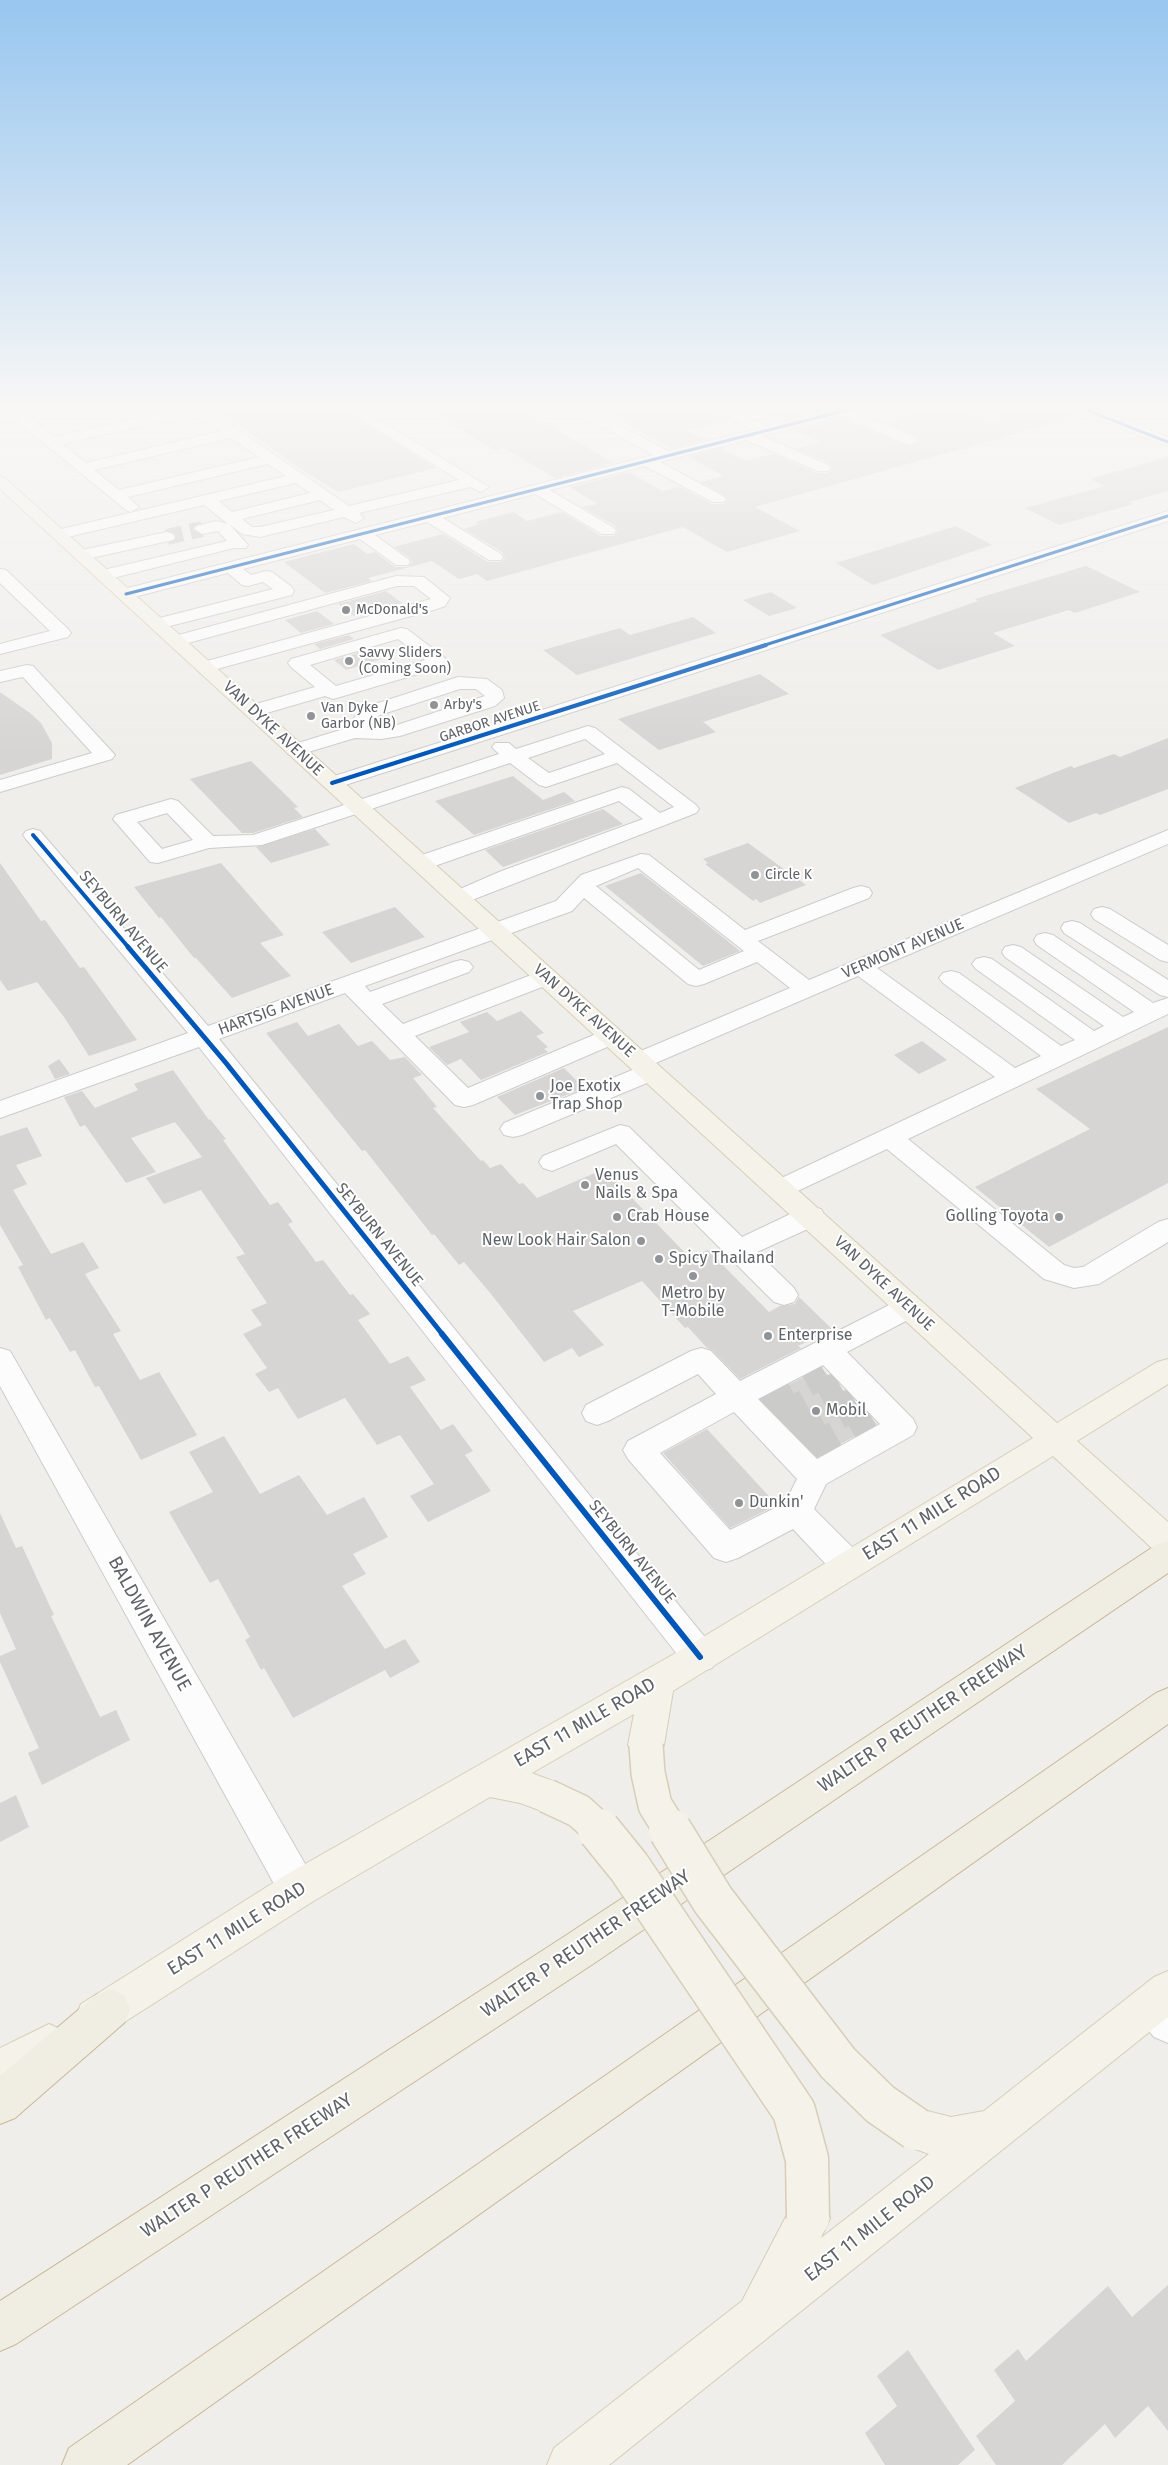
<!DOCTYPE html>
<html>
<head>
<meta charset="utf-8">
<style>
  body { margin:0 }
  canvas { display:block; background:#efeeea }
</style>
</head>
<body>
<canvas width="1168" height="2465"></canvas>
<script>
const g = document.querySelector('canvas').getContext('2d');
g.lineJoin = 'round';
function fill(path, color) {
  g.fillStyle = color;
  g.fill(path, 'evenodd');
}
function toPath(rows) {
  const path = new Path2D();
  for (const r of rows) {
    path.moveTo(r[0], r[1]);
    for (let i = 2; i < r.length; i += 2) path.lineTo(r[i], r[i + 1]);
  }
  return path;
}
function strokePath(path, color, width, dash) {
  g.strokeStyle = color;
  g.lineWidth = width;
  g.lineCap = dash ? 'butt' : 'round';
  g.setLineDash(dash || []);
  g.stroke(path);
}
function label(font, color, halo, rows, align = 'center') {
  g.font = font + ' "Fira Sans",sans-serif';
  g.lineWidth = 4;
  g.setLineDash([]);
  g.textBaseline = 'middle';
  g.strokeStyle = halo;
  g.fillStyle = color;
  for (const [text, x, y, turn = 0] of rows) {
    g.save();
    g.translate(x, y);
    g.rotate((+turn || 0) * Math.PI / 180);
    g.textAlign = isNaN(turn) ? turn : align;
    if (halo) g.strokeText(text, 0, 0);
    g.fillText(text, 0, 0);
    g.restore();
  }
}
fill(toPath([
  [217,409,342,409,436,468,338,492,299,468],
  [425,409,520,409,614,463,555,478,504,448,495,450],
  [598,409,713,409,732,420,688,431,705,440,672,448],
  [753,409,826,409,778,421],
  [928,409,965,409,968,414,995,424,1005,417,991,409,1075,409,1078,416,755,507,800,531,727,552,683,527,487,581,477,574,459,579,432,561,368,578,372,581,325,593,284,562,354,544,367,554,375,552,395,567,408,567,412,563,410,558,394,547,443,534,488,562,501,562,505,558,502,552,464,529,479,524,475,522,514,512,527,521,562,512,601,536,614,536,618,532,615,526,582,507,597,504,570,487,629,472,662,491,680,487,712,504,723,504,728,499,724,495,700,482,724,476,688,457,721,448,745,461,774,454,817,473,828,473,832,469,829,463,795,449,820,442,795,430,841,418,911,447,920,441,918,437,882,421],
  [1168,457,1168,491,1129,502,1133,504,1059,525,1025,508,1105,486,1090,479],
  [956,526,992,545,873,585,836,563],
  [1086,566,1140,592,1075,613,1069,610,993,633,1015,646,938,670,880,635,978,601,975,599],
  [386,591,402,603,354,616,338,604],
  [771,592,797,608,769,616,743,600],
  [317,611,334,624,301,633,285,620],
  [693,617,716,633,577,675,543,650,620,628,630,635],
  [349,635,354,639,320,649,314,644],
  [368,650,381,659,346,670,334,660],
  [760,674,789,694,703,722,716,732,659,750,618,719],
  [0,692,30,713,41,723,52,743,52,759,0,775],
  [1168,738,1168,789,1100,815,1096,813,1069,823,1015,788,1071,766,1074,768,1114,754,1120,757],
  [251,761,298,807,294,808,303,817,253,833,242,833,190,779],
  [513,776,543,800,564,792,575,801,474,835,435,801],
  [603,809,623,824,503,867,485,850],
  [315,829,330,845,271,863,256,847],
  [748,843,806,885,760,903,756,899,753,901,705,864,708,863,703,859],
  [0,863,41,921,45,920,80,968,84,967,137,1040,89,1056,64,1017,37,982,8,991,0,980],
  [221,863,284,935,260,943,291,976,232,998,196,958,194,958,161,917,159,918,134,887],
  [641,873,704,922,740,951,703,966,605,886],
  [395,907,425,937,351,963,322,932],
  [521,1011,544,1033,536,1036,548,1047,544,1049,548,1052,481,1080,461,1059,447,1065,429,1047,469,1032,460,1022,487,1012,497,1021],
  [297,1022,308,1036,339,1024,358,1046,372,1041,390,1060,405,1057,422,1075,413,1078,437,1107,433,1108,481,1161,483,1160,490,1168,501,1164,519,1184,523,1183,537,1198,604,1169,690,1258,708,1250,769,1312,780,1306,795,1304,799,1297,832,1329,798,1346,801,1348,740,1379,712,1350,707,1348,688,1327,685,1328,642,1281,573,1311,604,1345,579,1357,572,1348,544,1362,491,1294,464,1262,459,1265,434,1234,432,1235,365,1150,362,1151,266,1033],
  [1168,1027,1168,1183,1049,1247,975,1187,1090,1129,1036,1089],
  [922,1041,947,1060,919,1074,894,1055],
  [59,1059,70,1074,55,1079,48,1066],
  [564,1068,584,1088,515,1115,497,1097],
  [173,1070,209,1120,210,1119,226,1139,223,1140,270,1205,278,1202,293,1222,288,1224,316,1262,323,1260,350,1295,353,1294,370,1314,358,1320,390,1364,408,1356,426,1380,410,1387,441,1430,453,1424,473,1451,465,1455,491,1491,428,1522,410,1496,434,1484,400,1435,377,1445,345,1398,298,1419,278,1388,269,1392,255,1374,267,1368,243,1334,262,1325,251,1310,267,1303,236,1257,245,1254,201,1190,164,1204,146,1178,202,1157,175,1122,131,1138,156,1172,126,1183,85,1125,80,1127,64,1097,82,1091,95,1108,138,1090,134,1084],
  [27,1127,42,1156,16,1165,27,1184,13,1190,51,1254,83,1242,99,1268,85,1274,121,1331,113,1334,140,1380,159,1372,197,1435,141,1460,99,1386,95,1387,75,1350,70,1352,50,1318,46,1320,18,1267,23,1265,0,1225,0,1136],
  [821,1368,877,1424,817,1457,761,1399],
  [707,1429,777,1505,730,1528,663,1453],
  [224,1436,260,1494,299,1475,327,1515,364,1497,388,1537,353,1554,366,1574,342,1586,385,1649,405,1639,420,1662,390,1678,385,1670,293,1718,264,1668,261,1670,245,1640,250,1637,218,1579,210,1583,169,1512,213,1492,189,1452],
  [0,1513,16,1548,22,1546,54,1615,51,1616,100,1717,116,1710,130,1740,42,1785,28,1753,39,1748,0,1662,0,1656,16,1649,0,1613],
  [16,1795,29,1827,0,1842,0,1803],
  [1168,2285,1168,2431,1148,2406,1115,2438,1105,2424,1062,2465,996,2465,976,2436,1015,2401,994,2370,1018,2349,1026,2361,1108,2286,1132,2317],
  [908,2350,975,2450,958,2465,885,2465,865,2433,897,2406,877,2376]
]), '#d6d5d3');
strokePath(toPath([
  [167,537,202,529]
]), '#cbcbca', 16, [16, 8]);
strokePath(toPath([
  [762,1404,824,1371],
  [778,1421,841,1387],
  [794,1437,856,1403],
  [808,1453,872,1418]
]), '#cbcbca', 33, [33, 16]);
const minor = toPath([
  [28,409,55,409,53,412,29,417,54,437,179,409,208,409,349,506,459,480,344,409,361,409,489,487,481,492,470,487,359,513,364,518,356,523,344,517,260,537,242,534,229,524,248,545,246,548,234,548,105,580,99,579,97,575,99,571,227,541,218,531,202,534,194,529,196,526,216,521,228,524,204,505,59,539,51,534,53,531,286,476,268,464,128,497,139,507,131,512,126,510,16,420,6,422,0,419,1,415,28,409],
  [197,414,222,431,86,463,62,444,197,414],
  [231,438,259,457,119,490,94,470,231,438],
  [296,483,310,493,232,512,219,501,296,483],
  [320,500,334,510,260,527,252,527,242,519,320,500],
  [570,409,588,409,668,451,753,430,715,409,733,409,768,426,834,409,858,409,856,412,916,438,918,441,911,445,906,444,841,416,762,436,828,465,830,468,828,471,818,471,746,440,660,462,723,496,726,499,723,502,713,502,645,466,550,490,614,528,616,531,614,534,602,534,535,494,443,518,501,554,503,557,501,560,489,560,427,522,375,535,408,559,410,562,408,565,396,565,360,539,243,569,251,575,266,571,272,572,292,587,294,591,292,595,158,629,152,628,149,624,152,620,273,589,263,582,248,586,242,585,228,573,126,599,120,598,118,594,120,590,653,455,570,409],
  [967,409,987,409,1003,418,996,422,969,412,967,409],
  [1077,409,1097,409,1168,437,1168,446,1079,412,1077,409],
  [1168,511,1168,521,339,787,332,789,325,787,322,783,325,779,1168,511],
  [167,532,173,534,175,537,173,540,82,560,76,558,74,555,76,552,82,550,167,532],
  [0,569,6,570,68,629,71,633,68,637,0,654,0,644,50,631,0,583,0,569],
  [396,576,424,577,450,598,445,606,437,609,206,672,200,671,197,667,200,663,431,599,414,586,397,586,177,646,171,645,168,641,171,637,396,576],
  [401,628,407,629,445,658,448,662,445,666,340,697,333,699,325,696,253,717,246,715,244,711,246,707,315,687,291,667,288,663,291,659,401,628],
  [398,639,425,660,336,686,310,665,398,639],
  [27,665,33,666,115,755,112,759,0,792,0,780,92,753,23,677,0,682,0,671,27,665],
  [458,677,487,679,502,690,504,698,495,706,400,736,381,739,355,738,295,756,288,754,285,750,288,746,347,728,359,711,366,707,458,677],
  [460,689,476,689,485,696,397,725,367,727,373,719,380,715,460,689],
  [588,726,595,728,696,805,699,809,696,813,459,905,451,903,448,898,451,893,499,872,643,819,619,801,429,868,421,869,413,868,410,863,413,858,622,787,629,789,660,813,674,807,617,763,546,787,539,785,510,763,262,845,209,848,158,863,150,862,113,819,116,815,171,799,178,801,213,836,253,835,499,754,492,747,495,743,509,743,516,749,588,726],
  [585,739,605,754,549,773,528,758,585,739],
  [167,813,193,840,162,849,137,822,167,813],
  [33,829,40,831,208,1026,556,901,581,875,641,854,649,855,745,930,853,888,861,886,869,888,872,893,869,898,758,941,809,980,1168,830,1168,844,877,968,1015,1068,1041,1056,943,983,939,978,943,973,951,971,959,973,1061,1046,1075,1040,976,969,972,964,976,959,984,957,992,959,1094,1031,1104,1026,1005,957,1002,952,1005,947,1013,945,1021,947,1123,1017,1134,1012,1037,945,1034,940,1037,935,1045,933,1053,935,1153,1003,1168,998,1168,1014,908,1139,1064,1265,1074,1268,1083,1267,1158,1222,1168,1219,1168,1242,1099,1284,1074,1288,1044,1279,887,1149,789,1195,780,1198,771,1195,767,1189,771,1183,995,1077,858,976,651,1065,659,1066,662,1072,659,1078,522,1135,513,1137,504,1135,500,1129,504,1123,637,1068,629,1066,626,1061,629,1056,790,988,757,962,704,984,696,986,688,984,584,898,572,911,365,986,370,992,453,962,461,960,469,962,473,967,469,972,382,1004,403,1024,539,972,547,970,555,972,559,977,555,982,415,1036,468,1088,603,1031,612,1029,621,1031,624,1036,621,1041,473,1105,464,1107,455,1105,345,993,219,1039,712,1646,717,1657,712,1668,700,1672,688,1668,199,1047,0,1118,0,1101,188,1033,26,839,23,835,26,831,33,829],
  [638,868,744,951,699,970,596,886,638,868],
  [1102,907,1110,909,1168,945,1168,962,1160,960,1094,919,1091,914,1094,909,1102,907],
  [1072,921,1080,923,1168,980,1168,997,1160,995,1064,933,1061,928,1064,923,1072,921],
  [620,1125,629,1127,742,1237,801,1209,811,1207,821,1209,825,1216,821,1223,757,1252,794,1288,798,1295,794,1302,784,1305,774,1302,616,1144,552,1171,543,1168,539,1162,543,1156,620,1125],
  [909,1297,919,1300,923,1307,919,1314,847,1352,913,1419,917,1427,913,1435,826,1484,814,1509,860,1555,864,1565,860,1575,848,1579,836,1575,793,1529,738,1558,726,1562,714,1558,628,1459,623,1450,628,1441,716,1394,698,1374,608,1421,597,1425,586,1421,582,1413,586,1405,691,1351,701,1348,711,1351,740,1381,899,1300,909,1297],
  [823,1365,880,1424,817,1459,758,1399,823,1365],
  [734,1412,797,1479,785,1503,730,1530,660,1453,734,1412],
  [0,1348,10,1351,312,1876,317,1889,312,1902,298,1908,284,1902,0,1386,0,1348],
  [1152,1984,1168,1992,1168,2043,1154,2037,1138,2018,1132,2004,1138,1990,1152,1984]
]);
const major = toPath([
  [0,476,5,478,1057,1423,1157,1362,1168,1359,1168,1384,1077,1441,1168,1522,1168,1555,1156,1552,1053,1456,673,1691,664,1745,659,1757,646,1761,633,1757,628,1745,634,1714,532,1773,560,1784,565,1796,560,1808,547,1813,520,1803,490,1797,312,1902,109,2032,95,2038,81,2032,75,2018,81,2004,284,1876,688,1646,1033,1438,0,489,0,476],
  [1168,1971,1168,2017,609,2465,547,2465,554,2448,742,2301,793,2203,808,2196,823,2203,830,2218,821,2238,929,2154,901,2144,895,2129,901,2114,916,2108,951,2117,984,2111,1154,1977,1168,1971],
  [49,2024,63,2030,69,2044,63,2058,0,2092,0,2048,49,2024]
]);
const highway = toPath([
  [1168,1541,1168,1573,593,1964,16,2344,0,2351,0,2301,565,1936,1156,1545,1168,1541],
  [1168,1688,1168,1724,127,2465,62,2465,69,2448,1156,1693,1168,1688],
  [110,1989,124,1995,130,2009,124,2023,15,2118,0,2124,0,2076,96,1995,110,1989]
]);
strokePath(minor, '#cbcccc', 2);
strokePath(major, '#d7ceb8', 2);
strokePath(highway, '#c8b996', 2);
fill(minor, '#fdfcfc');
fill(major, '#f4f2e9');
fill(highway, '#f0ede3');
const majorBridgeFar1 = toPath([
  [646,1745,648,1773,655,1805,671,1831],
  [547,1796,579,1811,601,1831]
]);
const majorBridge = toPath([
  [599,1830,629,1867,794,2111,807,2159,808,2218],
  [670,1830,713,1900,838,2063,880,2104,916,2129]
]);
strokePath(majorBridgeFar1, '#d7ceb8', 36, []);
strokePath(majorBridge, '#d7ceb8', 45, []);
strokePath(majorBridgeFar1, '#f4f2e9', 33);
strokePath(majorBridge, '#f4f2e9', 42);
strokePath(toPath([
  [1084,409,1168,442],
  [126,594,851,409],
  [762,646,1168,516]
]), '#0057b8', 3);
strokePath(toPath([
  [332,783,766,645],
  [33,835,129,948]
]), '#0057b8', 4);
strokePath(toPath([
  [128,947,226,1063,443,1335]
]), '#0057b8', 5);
strokePath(toPath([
  [442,1334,700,1657]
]), '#0057b8', 6);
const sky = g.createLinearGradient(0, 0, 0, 754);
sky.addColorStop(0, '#97c6ef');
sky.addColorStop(0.54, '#f8f7f6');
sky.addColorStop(1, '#f8f7f600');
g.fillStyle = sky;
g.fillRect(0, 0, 1168, 754);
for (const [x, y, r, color] of [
  [346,610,5,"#919496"],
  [349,661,5,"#919496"],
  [434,705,5,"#919496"],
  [311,716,5,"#919496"],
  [755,875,5,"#919496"],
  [540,1096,5,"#919496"],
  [585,1185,5,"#919496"],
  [617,1217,5,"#919496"],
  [1059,1217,5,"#919496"],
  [641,1241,5,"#919496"],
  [659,1259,5,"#919496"],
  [693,1276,5,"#919496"],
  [768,1336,5,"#919496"],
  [816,1411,5,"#919496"],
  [739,1503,5,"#919496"]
]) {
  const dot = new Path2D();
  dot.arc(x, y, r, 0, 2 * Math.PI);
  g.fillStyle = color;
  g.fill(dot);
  strokePath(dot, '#fff', 2);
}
label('14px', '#5f6368', '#fff', [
  ["McDonald's",356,610],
  ["Savvy Sliders",359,653],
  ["(Coming Soon)",359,669],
  ["Arby's",444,705],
  ["Van Dyke /",321,708],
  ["Garbor (NB)",321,724],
  ["Circle K",765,875]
], 'left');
label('14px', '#5f6368', '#fff', [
  ["GARBOR AVENUE",490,722,-18]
]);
label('16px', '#5f6368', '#fff', [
  ["VAN DYKE AVENUE",273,729,43],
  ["SEYBURN AVENUE",123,922,50],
  ["VERMONT AVENUE",903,949,-23],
  ["HARTSIG AVENUE",276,1010,-20],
  ["VAN DYKE AVENUE",584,1011,42],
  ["SEYBURN AVENUE",379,1235,51],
  ["VAN DYKE AVENUE",884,1284,43],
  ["SEYBURN AVENUE",632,1552,51]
]);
label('16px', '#5f6368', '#fff', [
  ["Joe Exotix",550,1087],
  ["Trap Shop",550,1105],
  ["Venus",595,1176],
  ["Nails & Spa",595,1194],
  ["Crab House",627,1217],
  ["Golling Toyota",1049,1217,"right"],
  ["New Look Hair Salon",631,1241,"right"],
  ["Spicy Thailand",669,1259],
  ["Metro by",693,1294,"center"],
  ["T-Mobile",693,1312,"center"],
  ["Enterprise",778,1336],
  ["Mobil",826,1411],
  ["Dunkin'",749,1503]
], 'left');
label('19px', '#5f6368', '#fff', [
  ["EAST 11 MILE ROAD",932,1514,-32],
  ["BALDWIN AVENUE",149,1624,61],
  ["WALTER P REUTHER FREEWAY",923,1719,-34],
  ["EAST 11 MILE ROAD",585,1723,-30],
  ["EAST 11 MILE ROAD",237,1929,-32],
  ["WALTER P REUTHER FREEWAY",586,1944,-34],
  ["WALTER P REUTHER FREEWAY",247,2166,-33],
  ["EAST 11 MILE ROAD",870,2229,-38]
]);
</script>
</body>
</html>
